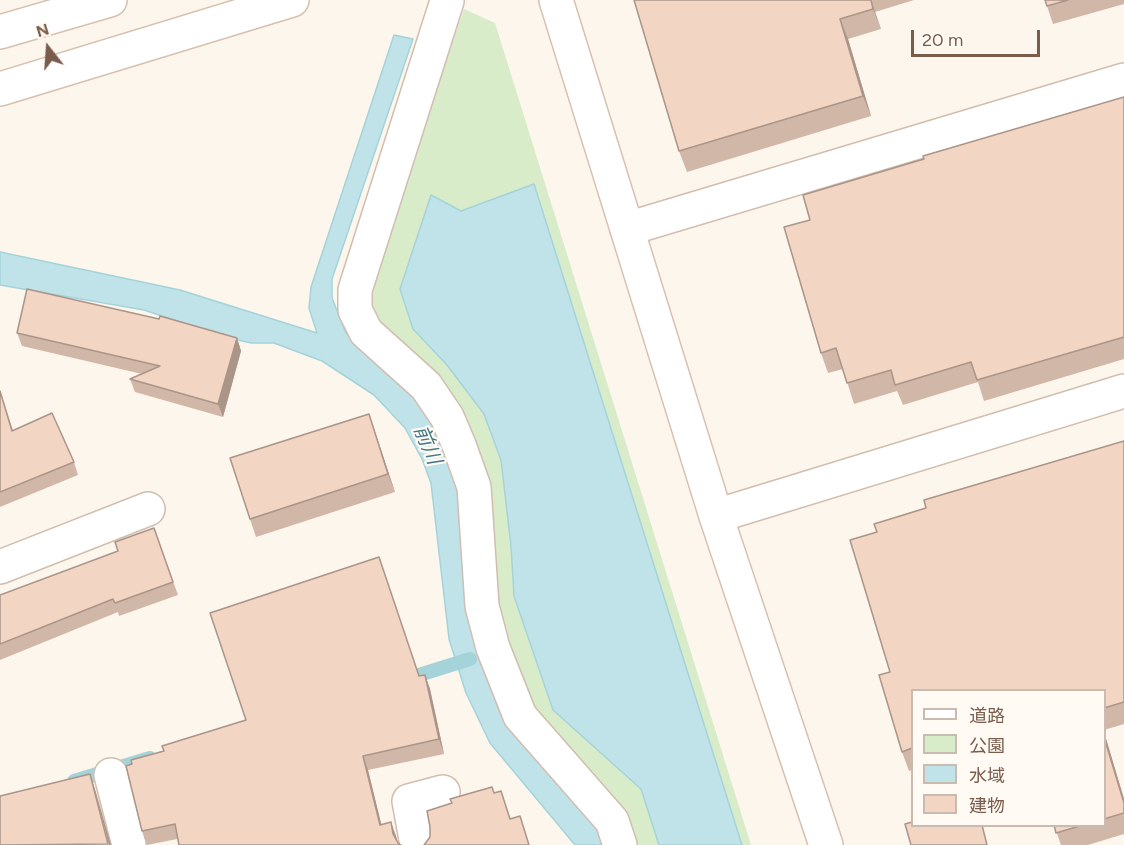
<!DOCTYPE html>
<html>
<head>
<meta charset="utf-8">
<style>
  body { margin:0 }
  #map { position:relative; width:1124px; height:845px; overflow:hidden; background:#fdf6ec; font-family:Figtree,"Noto Sans JP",sans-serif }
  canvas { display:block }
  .legend { position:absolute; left:911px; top:689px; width:195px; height:138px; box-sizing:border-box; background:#fffaf3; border:2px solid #cabbb1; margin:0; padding:8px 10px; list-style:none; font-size:18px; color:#7a5c4d }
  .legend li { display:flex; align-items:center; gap:12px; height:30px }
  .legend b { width:30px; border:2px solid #cabbb1 }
  .north { position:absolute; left:18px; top:18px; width:60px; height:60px; -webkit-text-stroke:4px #fffaf3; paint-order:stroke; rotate:343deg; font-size:16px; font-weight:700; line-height:24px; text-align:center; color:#7a5c4d }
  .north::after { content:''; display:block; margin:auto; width:21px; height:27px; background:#7a5c4d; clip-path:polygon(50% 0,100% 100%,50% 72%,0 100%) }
  .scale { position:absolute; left:911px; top:30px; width:129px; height:27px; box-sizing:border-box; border:3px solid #7a5c4d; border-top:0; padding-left:8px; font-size:18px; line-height:21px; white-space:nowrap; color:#7a5c4d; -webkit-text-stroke:4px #fffaf3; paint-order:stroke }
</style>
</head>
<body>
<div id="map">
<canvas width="1124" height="845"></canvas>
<ul class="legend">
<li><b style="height:8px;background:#fff"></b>道路</li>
<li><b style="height:16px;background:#d8ecc9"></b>公園</li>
<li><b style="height:16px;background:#bfe3e8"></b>水域</li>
<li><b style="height:16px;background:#f3d5c3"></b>建物</li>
</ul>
<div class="north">N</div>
<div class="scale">20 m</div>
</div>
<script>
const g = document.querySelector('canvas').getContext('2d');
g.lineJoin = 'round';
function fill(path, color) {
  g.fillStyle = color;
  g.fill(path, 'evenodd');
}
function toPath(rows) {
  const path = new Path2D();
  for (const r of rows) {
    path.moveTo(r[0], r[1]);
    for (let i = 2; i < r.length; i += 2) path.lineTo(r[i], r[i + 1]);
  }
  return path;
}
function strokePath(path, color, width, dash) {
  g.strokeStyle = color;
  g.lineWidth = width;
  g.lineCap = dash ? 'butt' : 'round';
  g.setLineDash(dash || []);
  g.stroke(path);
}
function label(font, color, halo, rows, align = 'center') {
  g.font = font + ' Figtree,"Noto Sans JP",sans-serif';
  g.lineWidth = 4.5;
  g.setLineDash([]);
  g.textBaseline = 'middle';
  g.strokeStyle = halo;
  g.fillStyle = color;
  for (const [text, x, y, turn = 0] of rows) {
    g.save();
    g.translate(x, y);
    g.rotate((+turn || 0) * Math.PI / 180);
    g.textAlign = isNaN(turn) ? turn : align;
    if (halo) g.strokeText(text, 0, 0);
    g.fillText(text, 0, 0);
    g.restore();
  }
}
fill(toPath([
  [464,9,495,23,751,845,634,845,537,717,509,653,499,607,485,481,380,329,369,310,366,290]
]), '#d8ecc9');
const water = toPath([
  [394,35,413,39,332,279,332,298,346,333,415,393,443,432,458,483,488,679,517,738,600,827,605,845,575,845,490,743,466,693,449,639,431,483,422,459,405,428,374,395,322,361,274,343,251,343,225,337,144,310,0,285,0,252,180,290,317,333,309,308,311,287,394,35],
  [534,184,742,845,659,845,641,789,553,710,514,596,511,546,501,460,484,414,447,365,413,329,400,289,431,195,461,211,534,184]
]);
fill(water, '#bfe3e8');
strokePath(water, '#a5d3da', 1.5);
strokePath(toPath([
  [403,680,470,659],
  [74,781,150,758]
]), '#a5d3da', 14);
const street = toPath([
  [447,1,355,290,355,310,366,332,426,386,447,417,459,445,474,487,482,606,493,648,520,716,612,821,620,845],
  [627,229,1124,80],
  [716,516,1124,391],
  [0,567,148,509],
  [111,775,129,845],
  [417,845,409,801,443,792]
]);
const secondary = toPath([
  [556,0,716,516,826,845],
  [0,32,110,0],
  [0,89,292,0]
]);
strokePath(street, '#d1beb0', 36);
strokePath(secondary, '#d6c0b0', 36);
strokePath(street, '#fff', 33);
strokePath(secondary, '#fff', 33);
fill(toPath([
  [634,0,914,0,875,12,881,29,848,39,871,116,687,172,679,151],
  [1045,0,1124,0,1124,4,1053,24],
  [1124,97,1124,359,984,401,978,382,903,405,897,391,854,404,843,369,828,373,821,353,810,220,924,159],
  [17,333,237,338,241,351,223,417,135,392,130,379,142,374,22,346],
  [0,391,13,430,74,462,78,475,0,507],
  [369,414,395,492,256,537,250,519],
  [1124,441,1124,724,1104,730,1104,690,912,690,912,770,909,771,902,752,890,672,877,532,926,508],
  [154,528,178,595,119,616,118,612,0,660,0,595,118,551],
  [425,675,430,689,444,754,368,770,381,825,396,836,398,843,177,839,147,845,142,831,419,676],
  [1104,732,1124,799,1124,834,1088,845,1061,845,1054,825,1104,825]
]), '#d1b7a8');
fill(toPath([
  [871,0,875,12,881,29,873,9],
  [840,19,848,39,871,116,863,96],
  [237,338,241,351,223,417,218,404],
  [369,414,395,492,388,474],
  [425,675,430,689,444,754,439,739],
  [1104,732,1124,799,1124,803,1104,737],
  [363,756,368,770,385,839,380,825],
  [90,774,95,789,111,845,109,845],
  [391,822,396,836,398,845,393,834]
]), '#aa9588');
const building = toPath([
  [634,0,871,0,873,9,840,19,863,96,679,151,634,0],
  [1045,0,1068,0,1047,6,1045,0],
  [1124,97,1124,337,977,380,971,362,895,385,891,370,847,383,836,348,821,353,784,227,810,220,803,195,924,159,923,156,1124,97],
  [27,289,159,319,160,316,237,338,218,404,130,379,160,366,17,333,27,289],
  [0,391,12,431,52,413,74,462,0,492,0,391],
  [369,414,388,474,250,519,230,458,369,414],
  [1124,441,1124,702,1104,708,1104,690,912,690,912,748,902,752,879,675,890,672,850,540,877,532,874,524,926,508,924,500,1124,441],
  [154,528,173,582,115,603,113,599,0,644,0,595,118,551,115,542,154,528],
  [379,557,419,676,425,675,439,739,363,756,380,825,391,822,393,834,398,843,401,845,179,845,175,824,142,831,126,766,132,764,131,760,164,751,162,746,246,720,210,613,379,557],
  [1104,737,1124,803,1124,813,1104,819,1104,737],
  [90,774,108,844,0,845,0,796,90,774],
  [492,787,494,793,501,791,510,819,520,816,529,845,424,845,430,837,430,827,427,811,452,803,450,799,492,787],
  [912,822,912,825,982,825,987,845,911,845,905,824,912,822],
  [1054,825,1083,825,1056,833,1054,825]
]);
fill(building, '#f3d5c3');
strokePath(building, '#aa9588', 1.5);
label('italic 20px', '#437c86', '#fffaf3', [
  ["前川",427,445,67]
]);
</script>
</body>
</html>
